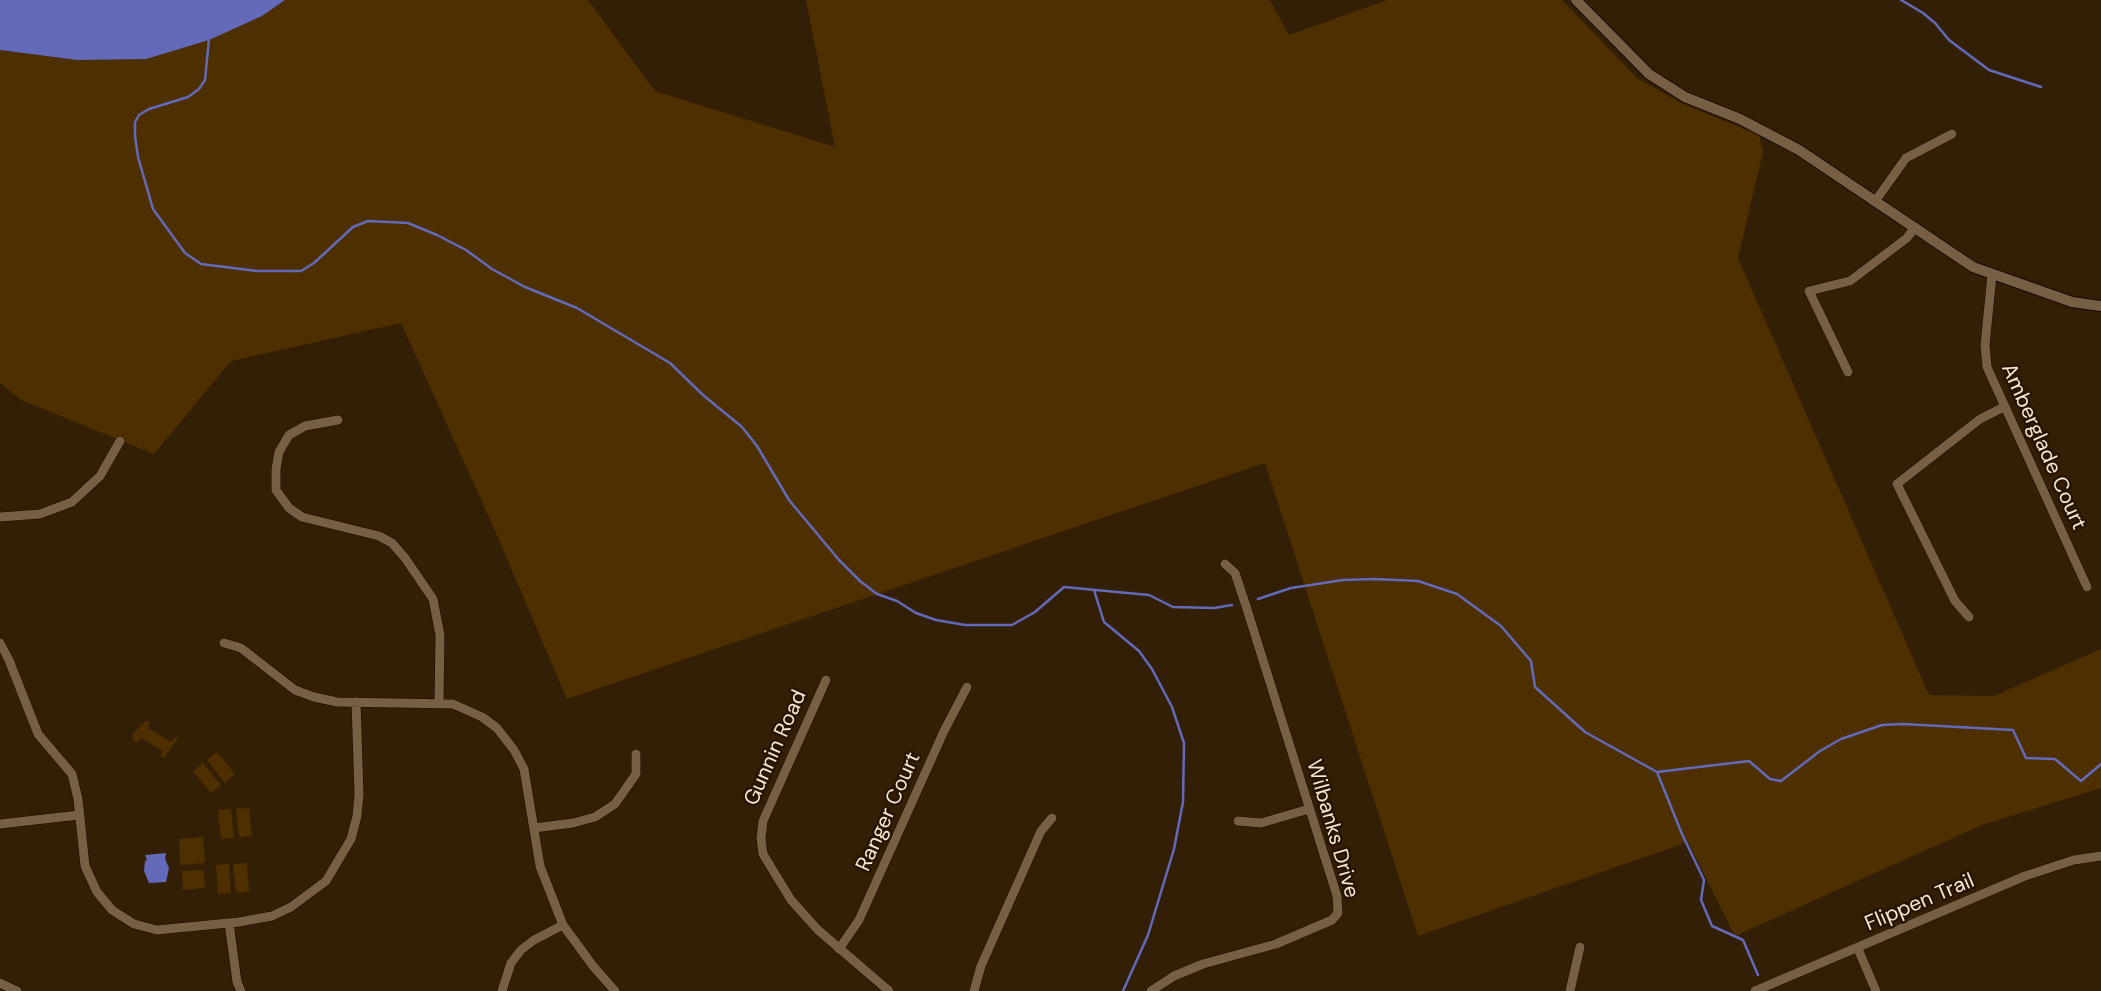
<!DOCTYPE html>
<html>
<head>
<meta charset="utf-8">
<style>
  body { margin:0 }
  canvas { display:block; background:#321f05 }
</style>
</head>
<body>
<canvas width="2101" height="991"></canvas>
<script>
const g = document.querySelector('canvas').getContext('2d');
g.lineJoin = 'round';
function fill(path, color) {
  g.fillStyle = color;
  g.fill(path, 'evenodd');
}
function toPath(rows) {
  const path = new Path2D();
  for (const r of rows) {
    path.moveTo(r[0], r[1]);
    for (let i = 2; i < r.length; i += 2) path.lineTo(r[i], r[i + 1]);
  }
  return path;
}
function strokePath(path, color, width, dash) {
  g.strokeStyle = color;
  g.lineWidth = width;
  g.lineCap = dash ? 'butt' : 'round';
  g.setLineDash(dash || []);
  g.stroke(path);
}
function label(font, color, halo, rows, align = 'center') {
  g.font = font + ' "DM Sans",sans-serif';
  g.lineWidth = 5;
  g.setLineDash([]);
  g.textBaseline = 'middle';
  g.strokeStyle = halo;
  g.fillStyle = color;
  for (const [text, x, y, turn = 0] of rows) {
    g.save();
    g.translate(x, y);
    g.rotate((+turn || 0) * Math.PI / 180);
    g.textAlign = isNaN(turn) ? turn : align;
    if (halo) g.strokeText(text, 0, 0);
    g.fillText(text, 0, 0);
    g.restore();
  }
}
fill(toPath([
  [285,0,588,0,655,91,835,147,806,0,1270,0,1289,35,1387,0,1562,0,1637,78,1683,104,1759,135,1763,152,1738,258,1929,695,1994,696,2101,649,2101,788,1982,825,1735,936,1688,842,1418,936,1265,463,567,699,493,526,401,323,231,361,154,454,21,400,0,383,0,50,77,60,262,16],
  [146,721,150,722,148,728,171,742,175,737,178,738,164,758,160,756,163,751,141,738,137,742,133,741,133,733],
  [217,752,235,774,225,783,207,760],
  [203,763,221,785,211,793,193,771],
  [249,808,252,836,239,837,236,809],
  [231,809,234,838,221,839,218,810],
  [203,837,205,863,180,865,179,839],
  [247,863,249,892,236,893,233,864],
  [229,864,231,893,218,894,216,865],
  [204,870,205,888,183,890,182,871]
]), '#4e2f00');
fill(toPath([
  [0,0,285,0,262,16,209,40,146,59,77,60,0,50],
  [166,853,165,859,169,868,166,882,149,883,144,871,145,861,147,860,145,855]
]), '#646aba');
strokePath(toPath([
  [1901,0,1923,13,1935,23,1949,40,1989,70,2041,87],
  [209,39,205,80,199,89,188,97,149,109,139,115,135,122,135,136,138,157,153,209,185,253,201,264,257,271,301,271,314,263,353,227,368,221,408,223,437,235,466,250,492,269,525,287,577,308,670,363,703,395,742,427,757,446,789,500,839,560,860,581,877,594,897,601,916,613,936,620,965,625,1012,625,1035,612,1064,587,1149,595,1173,607,1214,608,1232,605],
  [1094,590,1104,622,1139,651,1152,669,1172,707,1184,743,1183,802,1174,849,1148,935,1123,991],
  [1258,599,1291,588,1343,580,1374,579,1418,581,1457,594,1501,626,1531,661,1535,687,1585,732,1657,772,1749,761,1770,779,1781,781,1820,751,1841,739,1882,725,1903,724,2013,730,2026,758,2055,759,2081,781,2101,764],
  [1657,772,1682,834,1704,880,1701,900,1712,926,1743,940,1758,975]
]), '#646aba', 2.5);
const minor = toPath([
  [1876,200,1906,158,1952,134],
  [1992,275,1985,345,1987,367,2087,587],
  [1848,372,1809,291,1850,281,1907,238,1915,227],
  [338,420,305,426,289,435,279,452,276,469,276,490,289,508,302,517,379,536,392,543,405,558,433,599,440,635,439,702],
  [0,517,40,514,72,502,100,476,120,441],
  [1969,617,1955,601,1897,484,1980,419,2004,407],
  [0,643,9,660,38,734,72,774,78,799,85,866,97,892,112,910,134,924,157,930,239,922,272,916,291,907,326,881,351,839,357,816,359,795,356,702],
  [224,643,241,648,295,690,314,697,337,702,453,704,482,717,497,728,514,750,524,769,540,866,563,925,593,966,615,991],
  [826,680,763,821,761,838,763,854,791,900,818,930,889,991],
  [1238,821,1261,823,1309,809],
  [0,824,79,815],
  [534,828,573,823,595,817,615,804,636,774,636,754],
  [229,923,237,982,241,991],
  [839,949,859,920,944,731,967,687],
  [1858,949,1876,991],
  [0,983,17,991],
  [502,991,511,963,521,950,534,940,563,925],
  [974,991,981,966,1041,831,1052,818],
  [1151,991,1174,976,1203,964,1276,944,1332,920,1338,913,1337,896,1246,606,1235,573,1225,564],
  [1570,991,1580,947],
  [1755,991,2025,876,2074,860,2101,856]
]);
const tertiary = toPath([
  [1576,0,1649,74,1685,97,1740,119,1799,150,1973,267,2072,302,2101,306]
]);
strokePath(minor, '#190800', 10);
strokePath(tertiary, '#190800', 12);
strokePath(minor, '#765f45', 9);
strokePath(tertiary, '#765f45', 10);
label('21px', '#f4e7d8', '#281500', [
  ["Amberglade Court",2043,447,66],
  ["Gunnin Road",776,748,-66],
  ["Ranger Court",889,812,-66],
  ["Wilbanks Drive",1332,829,74],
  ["Flippen Trail",1920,903,-23]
]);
</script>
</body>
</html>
